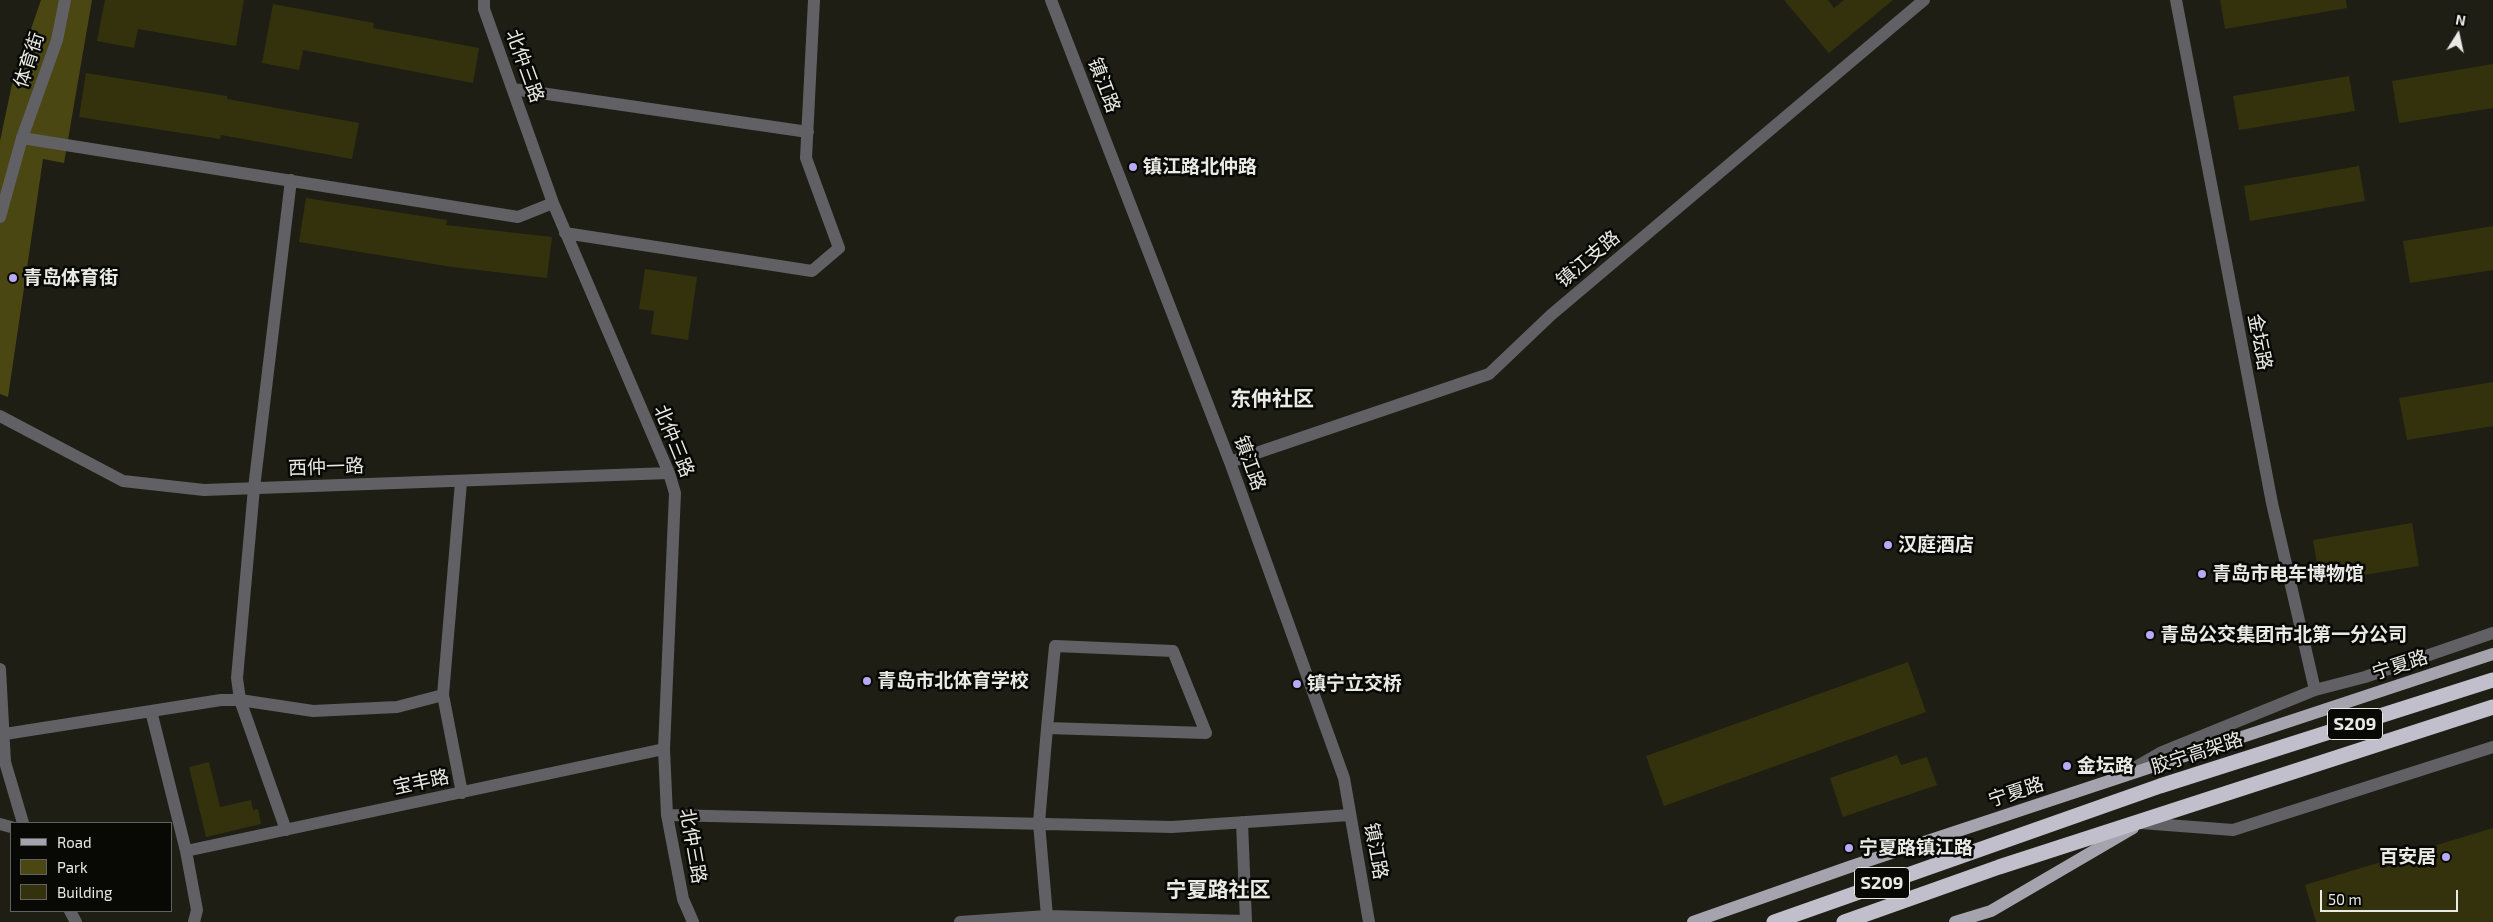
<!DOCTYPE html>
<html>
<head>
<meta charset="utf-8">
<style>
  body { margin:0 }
  #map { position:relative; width:2493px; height:922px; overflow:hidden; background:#1e1e15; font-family:"Exo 2",sans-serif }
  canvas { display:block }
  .legend { position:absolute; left:10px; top:822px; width:162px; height:90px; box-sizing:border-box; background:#080805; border:1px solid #62625e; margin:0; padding:6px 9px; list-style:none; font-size:15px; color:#eaeae4 }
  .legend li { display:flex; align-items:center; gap:10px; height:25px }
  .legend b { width:25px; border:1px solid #62625e }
  .north { position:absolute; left:2433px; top:10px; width:50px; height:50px; -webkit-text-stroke:4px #080805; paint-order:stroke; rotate:10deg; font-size:14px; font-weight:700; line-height:20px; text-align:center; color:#eaeae4 }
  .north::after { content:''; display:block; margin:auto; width:18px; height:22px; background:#eaeae4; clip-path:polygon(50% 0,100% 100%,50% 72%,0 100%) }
  .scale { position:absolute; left:2320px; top:890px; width:138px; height:22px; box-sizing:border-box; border:2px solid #eaeae4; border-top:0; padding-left:6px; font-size:15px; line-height:18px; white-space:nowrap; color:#eaeae4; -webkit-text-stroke:4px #080805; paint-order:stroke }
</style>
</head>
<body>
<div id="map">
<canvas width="2493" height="922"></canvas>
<ul class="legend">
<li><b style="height:6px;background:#a5a4ae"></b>Road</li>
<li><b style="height:14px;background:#4a4713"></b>Park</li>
<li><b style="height:14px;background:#34320d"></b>Building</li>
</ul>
<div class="north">N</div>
<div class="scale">50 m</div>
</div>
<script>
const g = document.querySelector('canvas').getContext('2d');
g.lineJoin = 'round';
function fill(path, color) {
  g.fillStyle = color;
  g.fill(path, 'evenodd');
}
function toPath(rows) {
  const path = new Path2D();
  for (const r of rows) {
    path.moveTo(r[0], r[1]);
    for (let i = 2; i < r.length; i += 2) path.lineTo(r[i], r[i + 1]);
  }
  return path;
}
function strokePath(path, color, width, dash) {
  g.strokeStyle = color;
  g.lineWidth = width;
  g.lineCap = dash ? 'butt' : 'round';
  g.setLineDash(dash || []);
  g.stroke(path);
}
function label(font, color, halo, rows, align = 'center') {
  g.font = font + ' "Exo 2","Noto Sans SC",sans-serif';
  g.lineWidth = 5;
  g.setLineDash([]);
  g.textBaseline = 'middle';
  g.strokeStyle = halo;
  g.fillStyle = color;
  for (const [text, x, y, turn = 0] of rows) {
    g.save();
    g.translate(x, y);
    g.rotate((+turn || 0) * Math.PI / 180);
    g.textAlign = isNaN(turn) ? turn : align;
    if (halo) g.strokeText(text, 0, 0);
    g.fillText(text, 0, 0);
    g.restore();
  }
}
fill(toPath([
  [41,0,92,0,64,163,43,159,8,397,0,394,0,141,12,84]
]), '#4a4713');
fill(toPath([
  [105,0,244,0,236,46,138,29,134,48,97,41],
  [1784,0,1828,0,1834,8,1844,0,1893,0,1829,53],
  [2220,0,2346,0,2347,8,2225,29],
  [273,4,374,23,373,28,479,48,473,83,303,50,299,70,262,63],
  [2493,64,2493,108,2399,123,2392,81],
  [86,73,227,96,227,99,359,123,352,159,221,135,220,139,79,117],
  [2349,76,2355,111,2239,130,2233,96],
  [2359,166,2365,201,2250,221,2244,186],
  [306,198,447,220,446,225,552,237,547,278,452,267,299,242],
  [2493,226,2493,270,2410,283,2403,241],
  [645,269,697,277,688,340,651,334,654,311,639,309],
  [2493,382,2493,426,2407,440,2399,398],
  [2412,523,2419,566,2320,582,2313,540],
  [1908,662,1926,712,1664,806,1646,756],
  [1897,755,1901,765,1927,757,1937,785,1843,817,1830,778],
  [209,762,220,807,251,800,253,810,258,809,261,824,206,837,189,767],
  [2493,828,2493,922,2316,922,2305,885]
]), '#34320d');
strokePath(toPath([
  [484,0,484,9,553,203,669,473,675,493,664,749,667,815,683,899,693,922],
  [1051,0,1230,462,1344,778,1369,922],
  [2176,0,2272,503,2315,690],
  [513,89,808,132],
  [22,138,518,217,553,203],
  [0,217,22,138,57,40,65,0],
  [565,233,812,271,839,248,806,158,814,0],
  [0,416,123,481,204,490,669,473],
  [1230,462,1489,374,1551,315,1924,0],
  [461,482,443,695,462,793],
  [0,669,5,762,23,823],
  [151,711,186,851,197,910,194,922],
  [1047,728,1206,733,1173,651,1055,646,1047,728,1039,823,1047,916],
  [5,734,221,700,240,700,313,711,397,707,443,695],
  [2129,771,2162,752,2315,690,2365,677,2493,633],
  [667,815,1172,827,1350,815],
  [2141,823,2233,830,2493,747],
  [0,824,11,827],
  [286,830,240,700,237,678,254,488,291,180],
  [186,851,664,749],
  [70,911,76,922],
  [960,922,1047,916,1246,921,1242,822]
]), '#606065', 12);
strokePath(toPath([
  [1693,922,1852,866,2493,654],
  [1955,922,1991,911,2133,828]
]), '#a5a4ae', 12);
strokePath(toPath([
  [1774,922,2160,786,2493,680],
  [1844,922,1999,867,2493,707]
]), '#c0bfcb', 15);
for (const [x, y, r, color] of [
  [1133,167,5,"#b7abf8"],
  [13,278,5,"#b7abf8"],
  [1888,545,5,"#b7abf8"],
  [2202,574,5,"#b7abf8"],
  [2150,635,5,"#b7abf8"],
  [867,681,5,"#b7abf8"],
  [1297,684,5,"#b7abf8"],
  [2067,766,5,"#b7abf8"],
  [1849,848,5,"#b7abf8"],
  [2446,857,5,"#b7abf8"]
]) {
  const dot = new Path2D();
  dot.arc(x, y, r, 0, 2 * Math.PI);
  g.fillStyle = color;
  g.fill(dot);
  strokePath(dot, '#080805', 2);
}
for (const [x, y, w] of [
  [2355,724,55],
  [1882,883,55]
]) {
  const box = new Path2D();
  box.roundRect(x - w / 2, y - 15.5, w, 31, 4);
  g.fillStyle = '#080805';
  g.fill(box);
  strokePath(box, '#eaeae4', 1);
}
label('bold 18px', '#eaeae4', null, [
  ["S209",2355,724],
  ["S209",1882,883]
]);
label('19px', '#eaeae4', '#080805', [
  ["体育街",29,60,-72],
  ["北仲三路",525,66,70],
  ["镇江路",1104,85,69],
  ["镇江支路",1588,259,-40],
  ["金坛路",2260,342,79],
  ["北仲三路",674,441,68],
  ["镇江路",1250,463,70],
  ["西仲一路",326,467,-2],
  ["宁夏路",2400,665,-18],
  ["胶宁高架路",2197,753,-18],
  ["宝丰路",421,782,-12],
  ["宁夏路",2016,792,-18],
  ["北仲三路",693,846,80],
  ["镇江路",1376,851,80]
]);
label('bold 19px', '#eaeae4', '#080805', [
  ["镇江路北仲路",1143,167],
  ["青岛体育街",23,278],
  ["汉庭酒店",1898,545],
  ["青岛市电车博物馆",2212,574],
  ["青岛公交集团市北第一分公司",2160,635],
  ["青岛市北体育学校",877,681],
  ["镇宁立交桥",1307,684],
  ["金坛路",2077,766],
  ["宁夏路镇江路",1859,848],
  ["百安居",2436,857,"right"]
], 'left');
label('bold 21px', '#eaeae4', '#080805', [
  ["东仲社区",1272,399],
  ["宁夏路社区",1218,890]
]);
</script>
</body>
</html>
